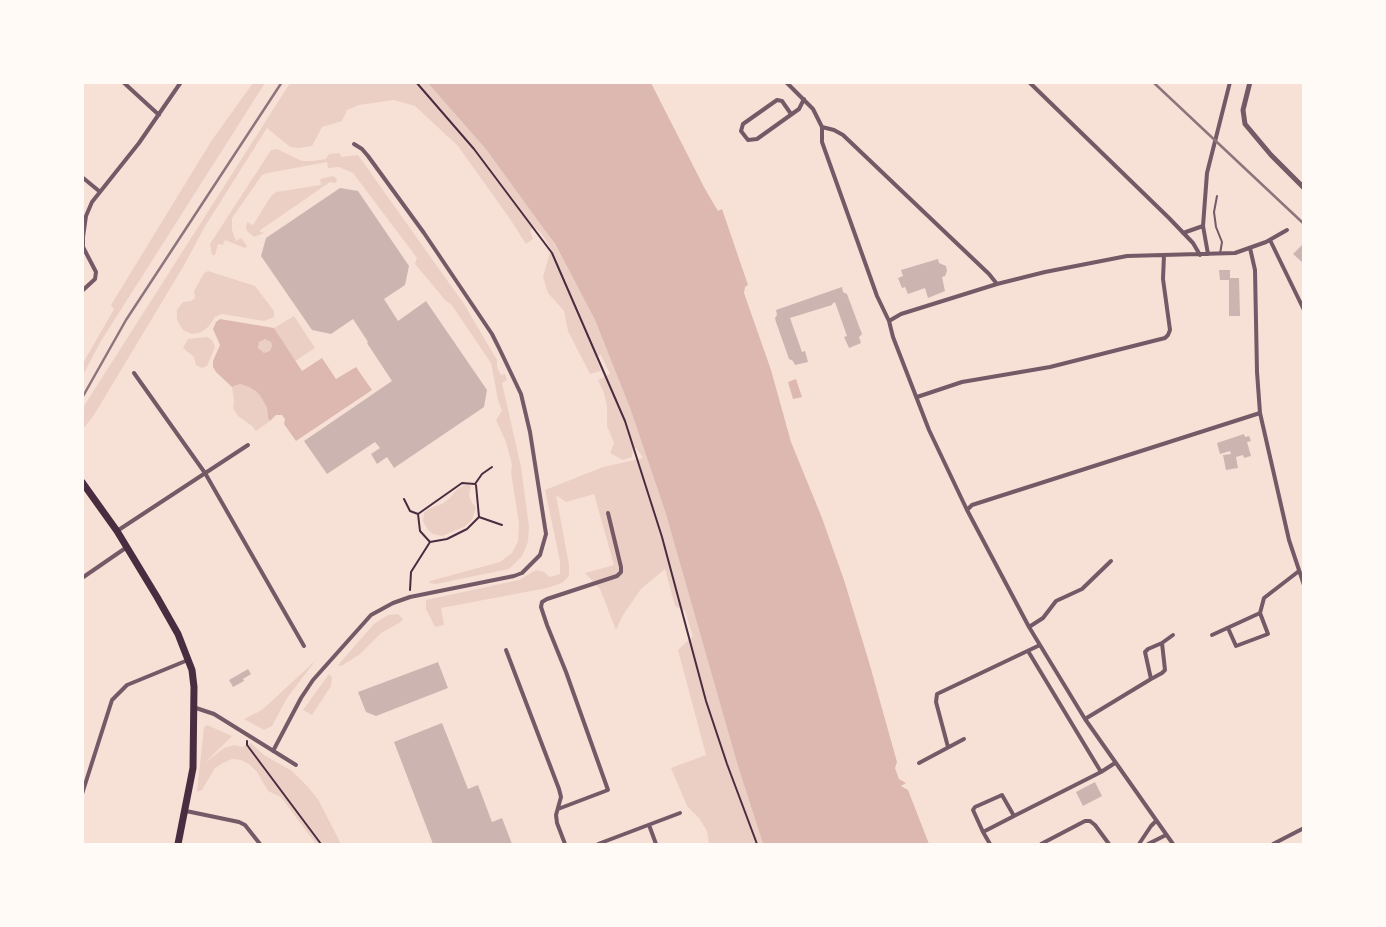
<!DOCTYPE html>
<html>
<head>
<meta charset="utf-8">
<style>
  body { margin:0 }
  #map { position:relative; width:1386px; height:927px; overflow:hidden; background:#f7e1d7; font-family:"Asap Condensed",sans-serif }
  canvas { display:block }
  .frame { position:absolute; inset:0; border:84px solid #fffaf5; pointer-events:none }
</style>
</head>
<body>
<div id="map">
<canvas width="1386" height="927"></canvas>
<div class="frame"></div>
</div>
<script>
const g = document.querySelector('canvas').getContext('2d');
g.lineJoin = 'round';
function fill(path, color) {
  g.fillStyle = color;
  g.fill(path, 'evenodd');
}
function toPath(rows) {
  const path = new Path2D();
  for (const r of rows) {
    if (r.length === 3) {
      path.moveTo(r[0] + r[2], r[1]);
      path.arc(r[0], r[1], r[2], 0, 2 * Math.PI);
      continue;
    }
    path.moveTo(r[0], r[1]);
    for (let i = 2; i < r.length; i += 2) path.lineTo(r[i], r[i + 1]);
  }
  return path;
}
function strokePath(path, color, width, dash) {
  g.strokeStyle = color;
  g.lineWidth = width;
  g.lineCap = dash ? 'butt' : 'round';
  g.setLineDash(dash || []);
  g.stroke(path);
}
fill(toPath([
  [253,83,265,83,101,341,83,375,83,363,114,309,111,305,212,140],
  [290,83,440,83,478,124,555,245,595,320,630,408,665,511,737,763,763,844,709,844,707,831,699,818,687,806,671,768,706,755,678,650,693,636,685,611,675,606,665,569,641,589,623,615,616,630,600,589,585,573,614,565,594,494,566,502,556,495,569,565,569,576,562,583,547,588,441,608,444,625,435,627,426,609,426,600,519,580,536,570,544,572,550,577,560,574,560,561,545,490,603,467,643,458,636,448,633,448,632,457,623,460,610,453,614,443,607,426,607,407,604,393,598,380,610,374,601,355,596,357,601,371,590,374,568,331,564,311,548,293,543,277,551,249,541,233,535,228,530,230,533,239,526,244,510,219,458,146,415,106,394,100,359,105,347,110,342,121,322,127,312,146,299,148,290,147,267,128,204,228,186,262,94,415,83,429,82,409],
  [277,149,302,161,312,161,326,159,329,154,340,153,341,157,358,155,464,304,497,360,497,367,501,375,505,374,507,380,502,383,521,467,529,527,528,542,522,556,509,569,436,584,429,583,430,581,500,562,512,553,518,541,519,524,511,472,512,465,506,442,496,420,502,411,498,400,491,363,451,304,446,301,415,264,417,258,353,173,339,167,328,168,327,162,268,173,262,175,232,218,232,230,236,241,241,238,247,246,245,248,225,240,223,245,218,244,215,255,212,255,210,244,271,150],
  [333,176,337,179,336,183,330,182,259,231,264,233,254,237,247,231,246,228,247,222,253,225,271,196,276,192,321,185,320,179],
  [208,271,255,286,274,311,274,317,264,321,222,314,215,317,209,326,202,332,192,334,183,330,177,320,177,310,183,302,191,301,195,298,194,291,204,273],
  [294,316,315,348,295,361,274,328],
  [207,337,212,340,215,347,207,366,202,368,196,365,194,357,183,348,188,339],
  [265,346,7],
  [240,384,249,387,257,392,261,397,267,408,268,418,270,421,256,431,252,426,238,416,233,408,234,401,232,387],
  [467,484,471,486,469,495,472,503,476,507,472,520,464,527,442,536,433,534,428,530,423,521,424,513,428,509,442,504,450,498,457,489],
  [398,614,403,619,401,622,381,633,359,655,341,666,338,665,374,624,388,615],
  [316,660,287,698,272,726,264,730,244,719,262,710],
  [329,674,332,677,331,686,312,715,303,710],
  [207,725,232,736,205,763,224,748,234,745,242,747,251,743,264,755,292,771,309,788,319,801,341,844,316,844,281,797,268,791,257,772,249,764,241,760,232,759,223,763,215,768,202,790,197,792,204,727]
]), '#ebcfc5');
fill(toPath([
  [428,83,651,83,705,189,718,211,722,209,748,285,745,287,744,293,771,370,791,442,822,518,844,580,869,662,897,762,895,768,899,779,906,783,901,786,908,790,929,844,763,844,737,763,665,511,630,408,595,320,555,244,486,149],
  [220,319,274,328,302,371,322,358,336,379,356,367,372,390,296,441,284,424,285,419,282,415,276,415,270,421,268,418,267,408,261,397,257,392,249,387,240,384,232,387,216,372,213,367,213,361,220,345,213,329,216,322],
  [265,339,271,342,272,346,270,351,264,353,258,348,259,342],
  [796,379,802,397,793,399,788,382]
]), '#dcb8b0');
fill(toPath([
  [340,188,358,191,409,266,405,285,384,299,398,321,426,301,487,390,484,407,394,468,387,457,377,464,371,454,380,448,375,442,327,474,304,441,392,381,367,343,368,342,353,319,331,334,312,330,261,256,266,238],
  [1302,245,1304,247,1304,264,1293,254],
  [938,259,939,263,946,266,947,271,945,276,942,277,945,291,928,298,925,288,908,294,905,287,902,288,898,278,903,276,901,270],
  [1219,270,1230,270,1230,278,1239,278,1240,316,1229,316,1229,280,1220,280],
  [842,287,843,292,847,294,862,334,859,337,861,343,849,348,844,337,847,336,835,302,832,304,832,305,790,318,802,352,805,351,808,362,795,365,793,361,789,359,776,322,775,318,777,315,776,310],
  [1244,434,1245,437,1249,436,1251,441,1247,442,1251,456,1244,458,1243,455,1236,457,1238,468,1226,470,1223,455,1231,454,1230,451,1220,454,1217,443],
  [438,662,448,688,376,716,366,712,358,692],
  [248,669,251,674,243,679,244,681,233,687,229,680],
  [442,723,468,789,478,785,492,822,502,818,512,844,433,844,394,742],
  [1095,782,1102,796,1083,806,1076,792]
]), '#ccb4b1');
strokePath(toPath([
  [416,82,474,149,552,253,625,421,662,537,706,701,727,764,757,844],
  [476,485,479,517],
  [404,499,410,511,418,514,420,531,430,542],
  [418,514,462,483,475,484,482,474,492,467],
  [410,590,411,572,430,542,447,539,467,529,479,517,502,525],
  [247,741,247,745,321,844]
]), '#4a2c40', 2);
strokePath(toPath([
  [1217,196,1214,212,1216,227,1222,242,1220,254]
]), '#755966', 2);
strokePath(toPath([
  [123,82,159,115],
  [786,82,813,109,822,127,822,142,877,296,889,321,893,337,929,430,967,510,1029,627,1085,719,1173,844],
  [1029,82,1169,218,1193,243,1200,255],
  [791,114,782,101,777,100,743,124,741,131,748,140,757,139,799,109,804,99],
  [822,127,834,130,843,135,989,274,997,284],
  [82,177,99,191],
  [1183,233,1203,226],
  [1270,240,1304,310],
  [1250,248,1255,270,1257,372,1260,413,1289,540,1304,585],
  [1208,254,1203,226,1207,173,1230,82],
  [82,291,95,279,96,272,83,247,83,237,86,216,92,202,139,143,181,82],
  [889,321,901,314,997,284,1045,272,1127,256,1235,253,1266,242,1287,230],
  [134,373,205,473,304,646],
  [917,397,962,382,1050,367,1165,338,1168,335,1170,330,1163,279,1164,255],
  [967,510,972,505,1260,413],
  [117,531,248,445],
  [82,578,127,547],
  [1029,627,1043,618,1056,601,1082,589,1111,561],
  [1228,628,1236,646,1268,634,1260,613],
  [1212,635,1260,613,1264,598,1299,571],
  [1162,643,1165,670,1162,673,1151,679,1145,652,1148,649,1162,643],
  [1162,643,1173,635],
  [506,650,559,789,561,797,556,815,557,823,565,844],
  [1028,651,1101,772],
  [193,707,214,714,296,765],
  [1085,719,1151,679],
  [948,747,936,702,937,694,1040,645],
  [273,751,301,698,313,680,371,615,393,603,410,597,514,576,522,573,540,555,546,534,530,432,521,394,500,350,492,334,424,233,368,156,362,149,354,144],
  [919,763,964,739],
  [82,794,112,700,127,685,188,660],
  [558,809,608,790,566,672,547,625,541,607,542,602,547,599,617,576,621,572,621,567,608,513],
  [186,811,239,822,245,825,260,844],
  [1014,816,1002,795,975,807,973,810,983,832,1014,816,1101,772,1115,763],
  [649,825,656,844],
  [983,832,990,844],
  [598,844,680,813],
  [1041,844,1085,821,1090,821,1095,825,1109,844],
  [1139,844,1151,826,1156,821],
  [1148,844,1166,835],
  [1273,844,1304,828]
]), '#755966', 4);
strokePath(toPath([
  [1250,82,1243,110,1245,124,1271,155,1304,188]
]), '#755966', 5);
strokePath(toPath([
  [82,482,117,531,157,597,178,634,192,670,194,687,193,768,178,844]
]), '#4a2c40', 7);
strokePath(toPath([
  [1153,82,1304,224],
  [82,398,126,320,282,82]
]), '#8f747c', 2.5);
</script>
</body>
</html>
